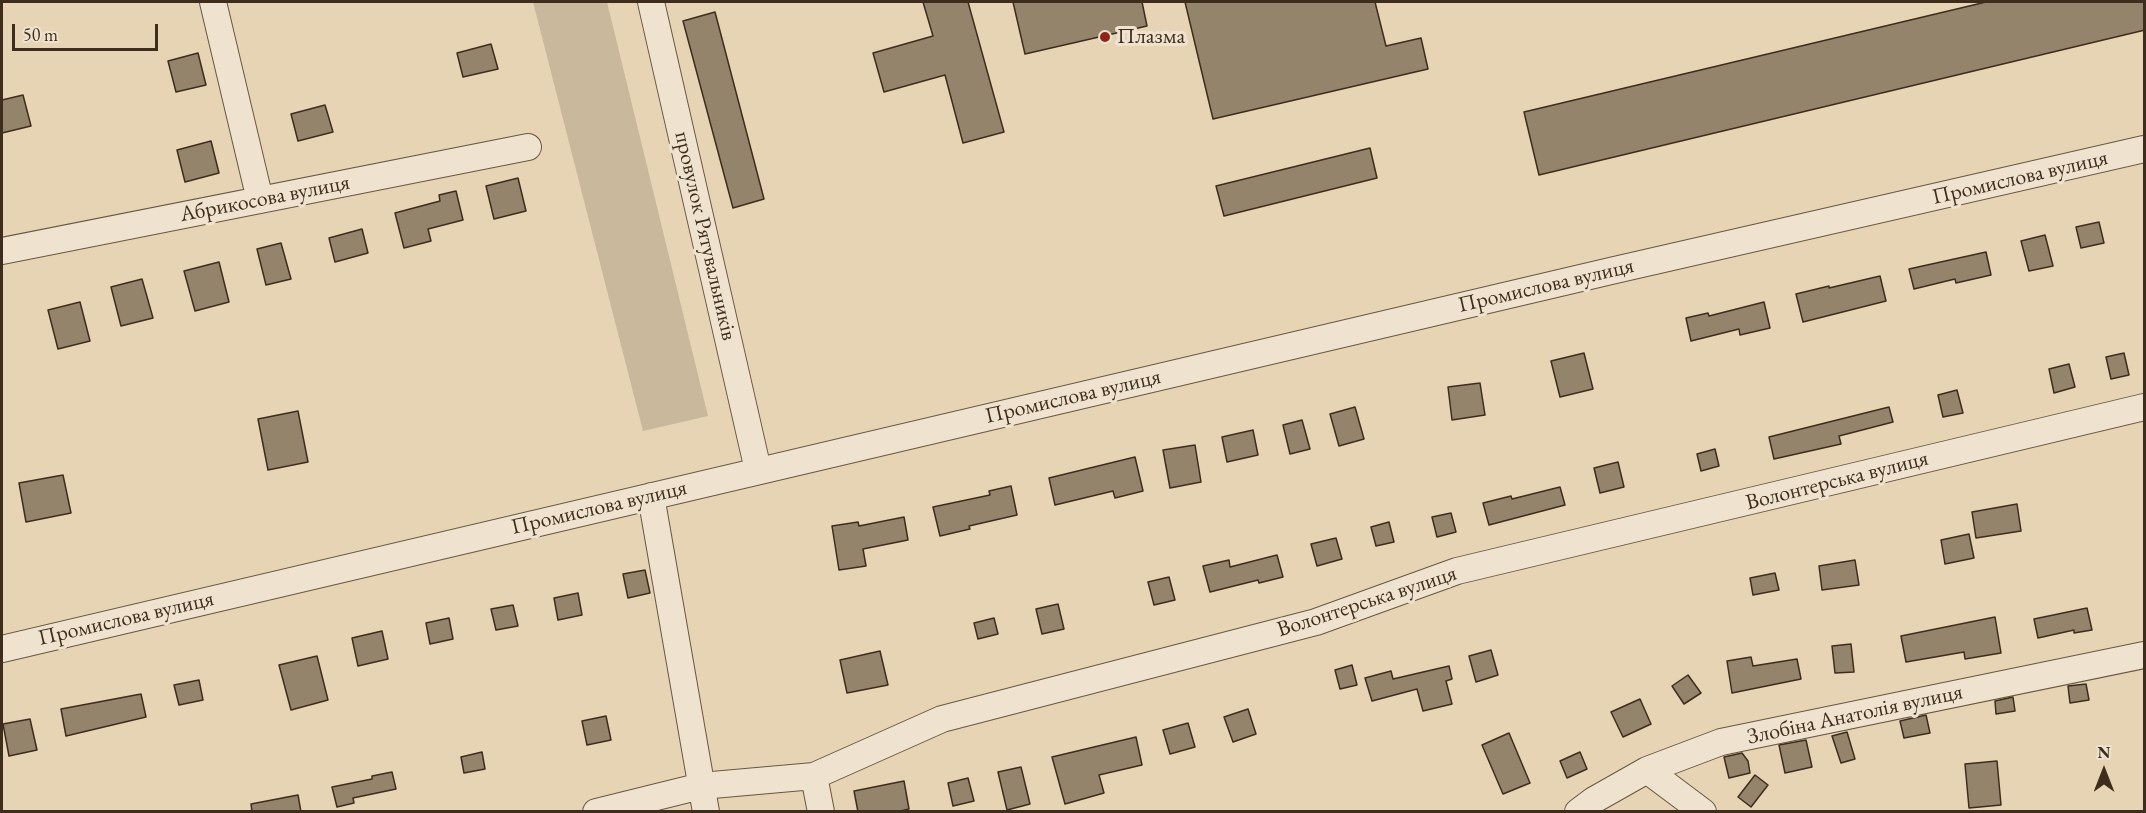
<!DOCTYPE html>
<html>
<head>
<meta charset="utf-8">
<style>
  body { margin:0 }
  #map { position:relative; width:2146px; height:813px; overflow:hidden; background:#e6d4b5; font-family:"EB Garamond",serif }
  canvas { display:block }
  .frame { position:absolute; inset:0; border:3px solid #3e2d1c; pointer-events:none }
  .north { position:absolute; left:2074px; top:741px; width:60px; height:60px; -webkit-text-stroke:4px #efe3cf; paint-order:stroke; rotate:0deg; font-size:16px; font-weight:700; line-height:24px; text-align:center; color:#3e2d1c }
  .north::after { content:''; display:block; margin:auto; width:21px; height:27px; background:#3e2d1c; clip-path:polygon(50% 0,100% 100%,50% 72%,0 100%) }
  .scale { position:absolute; left:12px; top:24px; width:146px; height:27px; box-sizing:border-box; border:3px solid #3e2d1c; border-top:0; padding-left:8px; font-size:18px; line-height:21px; white-space:nowrap; color:#3e2d1c; -webkit-text-stroke:4px #efe3cf; paint-order:stroke }
</style>
</head>
<body>
<div id="map">
<canvas width="2146" height="813"></canvas>
<div class="frame"></div>
<div class="north">N</div>
<div class="scale">50 m</div>
</div>
<script>
const g = document.querySelector('canvas').getContext('2d');
g.lineJoin = 'round';
function fill(path, color) {
  g.fillStyle = color;
  g.fill(path, 'evenodd');
}
function toPath(rows) {
  const path = new Path2D();
  for (const r of rows) {
    path.moveTo(r[0], r[1]);
    for (let i = 2; i < r.length; i += 2) path.lineTo(r[i], r[i + 1]);
  }
  return path;
}
function strokePath(path, color, width, dash) {
  g.strokeStyle = color;
  g.lineWidth = width;
  g.lineCap = dash ? 'butt' : 'round';
  g.setLineDash(dash || []);
  g.stroke(path);
}
function label(font, color, halo, rows, align = 'center') {
  g.font = font + ' "EB Garamond",serif';
  g.lineWidth = 6;
  g.setLineDash([]);
  g.textBaseline = 'middle';
  g.strokeStyle = halo;
  g.fillStyle = color;
  for (const [text, x, y, turn = 0] of rows) {
    g.save();
    g.translate(x, y);
    g.rotate((+turn || 0) * Math.PI / 180);
    g.textAlign = isNaN(turn) ? turn : align;
    if (halo) g.strokeText(text, 0, 0);
    g.fillText(text, 0, 0);
    g.restore();
  }
}
fill(toPath([
  [533,2,607,2,708,416,643,431]
]), '#c9b89b');
const building = toPath([
  [923,2,968,2,1004,132,963,143,945,75,884,92,873,53,933,36,923,2],
  [1013,2,1142,2,1147,26,1025,54,1013,2],
  [1185,2,1375,2,1386,46,1421,38,1428,69,1213,119,1185,2],
  [1986,2,2145,2,2145,30,1539,175,1524,112,1986,2],
  [715,12,764,199,733,208,683,21,715,12],
  [491,44,498,69,463,77,457,53,491,44],
  [198,53,206,85,176,92,168,61,198,53],
  [23,95,31,126,2,133,2,100,23,95],
  [325,105,333,132,298,141,291,114,325,105],
  [211,141,219,173,185,182,177,150,211,141],
  [1370,148,1377,178,1224,216,1216,186,1370,148],
  [518,178,526,211,494,219,486,186,518,178],
  [456,191,463,220,428,229,431,241,404,248,395,213,440,201,439,195,456,191],
  [2099,222,2104,243,2081,248,2076,227,2099,222],
  [362,229,368,253,335,262,329,238,362,229],
  [2045,235,2053,266,2029,271,2021,241,2045,235],
  [281,243,291,279,266,285,257,249,281,243],
  [1986,252,1991,275,1956,283,1955,279,1914,289,1909,269,1986,252],
  [219,262,229,302,195,311,184,271,219,262],
  [1880,276,1886,301,1803,322,1796,294,1829,286,1829,288,1880,276],
  [142,279,153,318,121,326,111,287,142,279],
  [80,302,90,341,58,349,48,310,80,302],
  [1764,302,1770,328,1740,335,1739,329,1691,341,1686,318,1708,313,1709,316,1764,302],
  [1584,353,1593,389,1560,397,1551,361,1584,353],
  [2124,353,2129,375,2111,379,2106,357,2124,353],
  [2069,364,2075,387,2054,393,2049,369,2069,364],
  [1480,383,1485,415,1452,420,1448,387,1480,383],
  [1957,390,1963,413,1943,417,1938,395,1957,390],
  [1355,407,1364,439,1339,446,1330,414,1355,407],
  [1889,407,1893,422,1839,436,1841,444,1774,459,1769,437,1889,407],
  [298,411,308,462,268,470,258,419,298,411],
  [1302,420,1310,449,1290,454,1283,425,1302,420],
  [1253,430,1258,455,1227,462,1222,437,1253,430],
  [1195,445,1201,482,1170,488,1163,450,1195,445],
  [1715,449,1719,466,1701,471,1697,454,1715,449],
  [1135,457,1143,491,1115,498,1113,491,1055,505,1049,478,1135,457],
  [1618,462,1624,487,1600,493,1594,468,1618,462],
  [63,475,71,513,26,522,19,483,63,475],
  [1011,486,1017,515,969,526,970,529,940,536,933,507,990,495,989,491,1011,486],
  [1560,487,1565,505,1489,525,1483,503,1511,496,1512,499,1560,487],
  [2017,504,2021,531,1976,538,1972,512,2017,504],
  [1451,513,1456,532,1437,537,1432,517,1451,513],
  [904,517,908,540,863,549,866,566,839,570,832,526,858,522,859,526,904,517],
  [1389,522,1394,542,1376,546,1371,527,1389,522],
  [1969,534,1974,558,1945,564,1941,540,1969,534],
  [1336,538,1342,559,1317,566,1311,544,1336,538],
  [1277,555,1283,577,1259,583,1258,580,1210,592,1203,566,1229,560,1230,567,1277,555],
  [1855,560,1859,585,1822,590,1819,566,1855,560],
  [645,570,650,593,628,598,623,574,645,570],
  [1775,573,1779,590,1753,595,1750,578,1775,573],
  [1169,577,1175,600,1154,605,1148,582,1169,577],
  [578,593,582,615,558,620,554,598,578,593],
  [1058,604,1064,629,1042,634,1036,609,1058,604],
  [513,605,518,626,496,630,491,609,513,605],
  [2087,608,2092,630,2074,633,2074,630,2038,638,2034,619,2087,608],
  [1995,617,2001,653,1965,659,1964,652,1906,662,1901,636,1995,617],
  [449,618,453,639,430,644,426,623,449,618],
  [994,618,998,634,978,639,974,623,994,618],
  [382,631,388,659,358,666,352,638,382,631],
  [1851,644,1854,672,1835,673,1832,646,1851,644],
  [1491,650,1498,675,1476,682,1469,656,1491,650],
  [880,651,888,685,847,693,840,660,880,651],
  [317,656,328,700,291,710,279,665,317,656],
  [1751,657,1753,666,1797,659,1801,679,1732,693,1727,661,1751,657],
  [1352,665,1357,685,1340,689,1335,670,1352,665],
  [1449,666,1452,679,1446,681,1452,704,1423,711,1417,689,1372,701,1365,678,1391,671,1393,679,1449,666],
  [1688,675,1701,693,1684,704,1672,686,1688,675],
  [199,680,203,700,179,705,174,685,199,680],
  [2086,684,2089,700,2070,703,2068,686,2086,684],
  [141,694,146,717,66,736,61,709,141,694],
  [2013,697,2015,711,1996,714,1995,701,2013,697],
  [1640,699,1651,724,1623,737,1611,712,1640,699],
  [1248,709,1256,734,1233,742,1224,717,1248,709],
  [1926,715,1930,733,1904,738,1900,721,1926,715],
  [606,716,611,740,587,745,582,721,606,716],
  [30,719,37,750,9,756,3,724,30,719],
  [1188,723,1195,747,1170,754,1163,730,1188,723],
  [1847,732,1855,759,1841,763,1832,736,1847,732],
  [1509,733,1530,783,1503,794,1482,745,1509,733],
  [1136,737,1142,765,1099,775,1104,793,1065,804,1052,757,1136,737],
  [1806,740,1812,767,1785,773,1779,745,1806,740],
  [482,752,485,769,464,773,461,757,482,752],
  [1580,752,1587,769,1567,778,1560,761,1580,752],
  [1742,753,1748,761,1750,773,1729,778,1724,757,1742,753],
  [1997,761,2001,805,1969,808,1965,764,1997,761],
  [1021,767,1030,804,1007,810,998,772,1021,767],
  [392,772,396,789,353,798,354,803,337,807,332,787,372,779,372,776,392,772],
  [1755,775,1768,785,1751,807,1738,797,1755,775],
  [968,778,974,801,953,806,948,783,968,778],
  [904,781,909,809,896,812,858,812,854,791,904,781],
  [298,795,301,812,252,812,251,804,298,795]
]);
fill(building, '#95846c');
strokePath(building, '#3e2d1c', 1.5);
const minor = toPath([
  [213,2,260,200],
  [651,2,758,470],
  [2,251,528,147],
  [651,496,706,812],
  [2,649,1615,270,2144,149],
  [1647,770,1703,812],
  [814,776,821,812],
  [596,812,701,786,814,776,942,719,1316,622,1457,571,2144,407],
  [1578,812,1594,800,1647,770,1721,742,2144,655]
]);
strokePath(minor, '#685742', 28);
strokePath(minor, '#efe3cf', 26);
for (const [x, y, r, color] of [
  [1105,37,6,"#8f2418"]
]) {
  const dot = new Path2D();
  dot.arc(x, y, r, 0, 2 * Math.PI);
  g.fillStyle = color;
  g.fill(dot);
  strokePath(dot, '#efe3cf', 2);
}
label('22px', '#3e2d1c', '#efe3cf', [
  ["Плазма",1117,37]
], 'left');
label('22px', '#3e2d1c', '#efe3cf', [
  ["Промислова вулиця",2020,178,-13],
  ["Абрикосова вулиця",265,199,-11],
  ["провулок Рятувальників",705,236,77],
  ["Промислова вулиця",1546,286,-13],
  ["Промислова вулиця",1073,397,-13],
  ["Волонтерська вулиця",1837,481,-14],
  ["Промислова вулиця",599,508,-13],
  ["Волонтерська вулиця",1367,602,-18],
  ["Промислова вулиця",126,619,-13],
  ["Злобіна Анатолія вулиця",1855,715,-12]
]);
</script>
</body>
</html>
